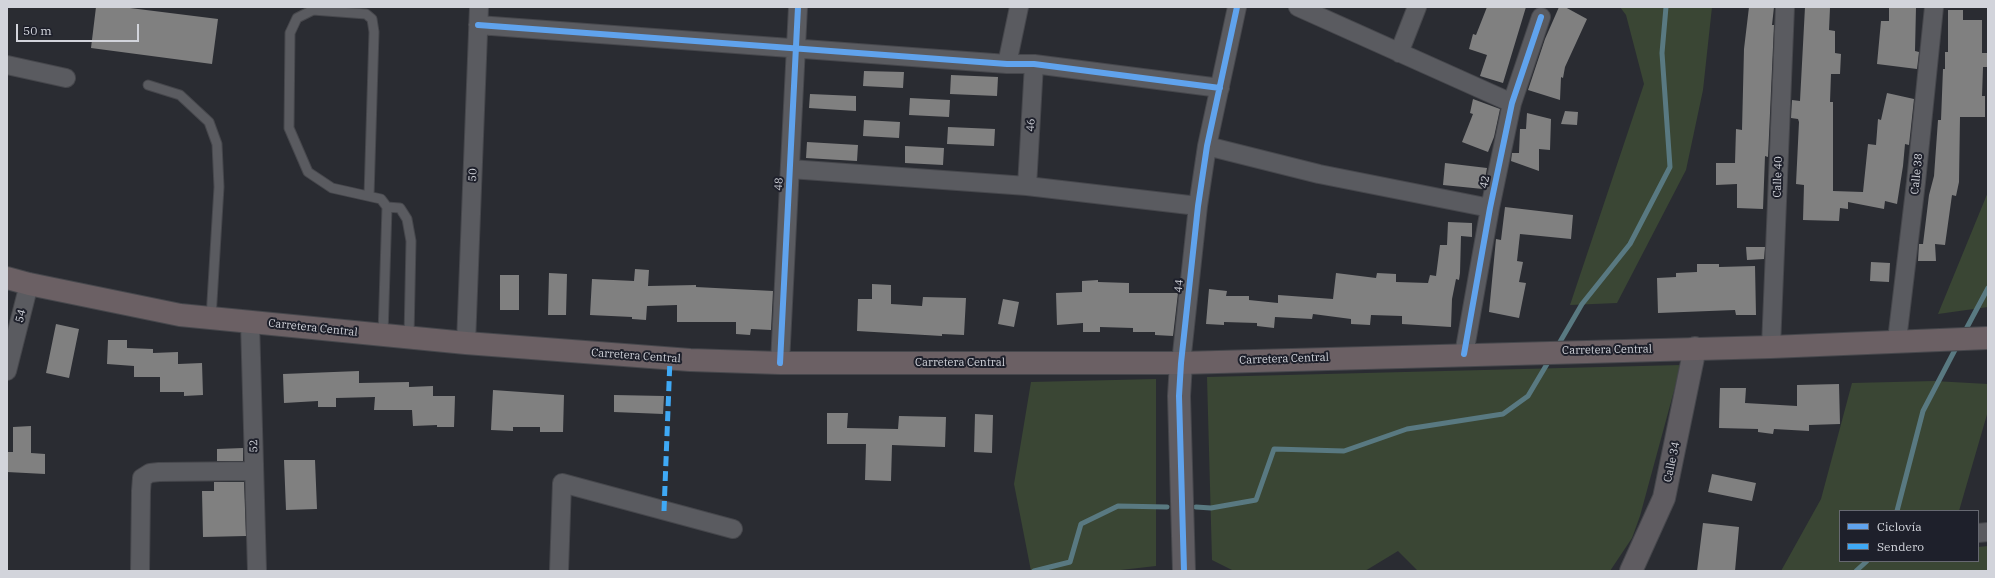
<!DOCTYPE html>
<html>
<head>
<meta charset="utf-8">
<style>
  body { margin:0 }
  #map { position:relative; width:1995px; height:578px; overflow:hidden; background:#2a2c32; font-family:"IBM Plex Serif",serif }
  canvas { display:block }
  .frame { position:absolute; inset:0; border:8px solid #d2d4db; pointer-events:none }
  .legend { position:absolute; left:1839px; top:510px; width:140px; height:52px; box-sizing:border-box; background:#1e202b; border:1px solid #666871; margin:0; padding:5px 7px; list-style:none; font-size:12px; color:#d2d4db }
  .legend li { display:flex; align-items:center; gap:8px; height:20px }
  .legend b { width:20px; border:1px solid #666871 }
  .scale { position:absolute; left:16px; top:24px; width:123px; height:18px; box-sizing:border-box; border:2px solid #d2d4db; border-top:0; padding-left:5px; font-size:12px; line-height:14px; white-space:nowrap; color:#d2d4db; -webkit-text-stroke:3px #1e202b; paint-order:stroke }
</style>
</head>
<body>
<div id="map">
<canvas width="1995" height="578"></canvas>
<div class="frame"></div>
<ul class="legend">
<li><b style="height:5px;background:#60a3ed"></b>Ciclovía</li>
<li><b style="height:5px;background:#3fa9f5"></b>Sendero</li>
</ul>
<div class="scale">50 m</div>
</div>
<script>
const g = document.querySelector('canvas').getContext('2d');
g.lineJoin = 'round';
function fill(path, color) {
  g.fillStyle = color;
  g.fill(path, 'evenodd');
}
function toPath(rows) {
  const path = new Path2D();
  for (const r of rows) {
    path.moveTo(r[0], r[1]);
    for (let i = 2; i < r.length; i += 2) path.lineTo(r[i], r[i + 1]);
  }
  return path;
}
function strokePath(path, color, width, dash) {
  g.strokeStyle = color;
  g.lineWidth = width;
  g.lineCap = dash ? 'butt' : 'round';
  g.setLineDash(dash || []);
  g.stroke(path);
}
function label(font, color, halo, rows, align = 'center') {
  g.font = font + ' "IBM Plex Serif",serif';
  g.lineWidth = 4;
  g.setLineDash([]);
  g.textBaseline = 'middle';
  g.strokeStyle = halo;
  g.fillStyle = color;
  for (const [text, x, y, turn = 0] of rows) {
    g.save();
    g.translate(x, y);
    g.rotate((+turn || 0) * Math.PI / 180);
    g.textAlign = isNaN(turn) ? turn : align;
    if (halo) g.strokeText(text, 0, 0);
    g.fillText(text, 0, 0);
    g.restore();
  }
}
fill(toPath([
  [1620,7,1712,7,1703,90,1686,170,1617,303,1570,305,1644,84,1626,15],
  [1988,192,1988,307,1938,314],
  [1681,365,1640,516,1632,538,1610,571,1418,571,1398,551,1365,571,1234,571,1212,560,1207,377],
  [1156,379,1156,566,1112,571,1031,571,1014,484,1031,382],
  [1934,381,1988,384,1988,411,1959,511,1840,511,1840,561,1978,561,1978,547,1988,546,1988,571,1781,571,1821,499,1852,383]
]), '#3a4634');
strokePath(toPath([
  [1964,333,1988,288],
  [1557,347,1582,304,1630,244,1670,167,1662,53,1666,7],
  [1196,507,1211,508,1256,500,1274,449,1344,451,1407,429,1503,414,1528,396,1550,359],
  [1897,511,1923,411,1957,346],
  [1034,571,1070,562,1081,524,1118,506,1167,507],
  [1856,571,1867,561]
]), '#597981', 5);
fill(toPath([
  [96,7,122,7,218,19,212,64,91,48],
  [1487,7,1526,7,1503,83,1480,76,1487,55,1469,49,1473,34,1476,35],
  [1559,7,1565,7,1587,19,1565,67,1563,78,1561,77,1560,100,1528,90,1545,39],
  [1749,7,1774,7,1772,25,1774,25,1768,157,1765,156,1763,209,1737,208,1737,184,1716,185,1716,163,1735,163,1736,129,1742,130,1744,49],
  [1805,7,1830,8,1829,30,1835,31,1835,53,1841,54,1840,74,1831,74,1830,102,1833,102,1833,191,1863,192,1868,144,1876,145,1878,119,1881,120,1887,93,1914,99,1909,145,1905,144,1903,166,1897,204,1885,201,1884,209,1848,202,1848,209,1840,208,1839,221,1803,220,1804,185,1796,184,1799,122,1798,119,1791,118,1792,100,1800,101],
  [1889,7,1916,7,1915,51,1919,52,1917,69,1877,64,1881,21,1889,21],
  [1948,10,1963,10,1963,20,1982,20,1982,53,1988,53,1988,67,1983,67,1982,96,1985,96,1985,117,1960,117,1959,182,1956,196,1952,195,1945,245,1935,244,1936,261,1918,261,1919,244,1923,244,1929,195,1934,176,1938,120,1941,120,1943,69,1945,69,1945,52,1948,52],
  [864,71,904,72,903,88,863,86],
  [951,75,998,77,997,96,950,94],
  [810,94,856,96,856,111,809,108],
  [910,98,950,100,949,117,909,115],
  [1473,99,1500,109,1494,137,1488,152,1462,142,1473,114,1470,113],
  [1565,111,1578,112,1577,125,1561,124],
  [1527,113,1551,119,1550,150,1539,149,1539,171,1511,161,1512,153,1519,153,1520,129,1526,129],
  [864,120,900,122,899,138,863,136],
  [948,127,995,129,994,146,947,144],
  [807,142,858,145,857,161,806,158],
  [905,146,944,148,943,165,905,163],
  [1445,163,1487,168,1483,189,1443,185],
  [1505,207,1573,215,1571,239,1520,234,1517,261,1523,262,1519,282,1526,283,1519,318,1489,312,1496,239,1501,240],
  [1448,222,1472,223,1472,237,1461,236,1460,273,1459,280,1456,279,1452,299,1451,327,1402,324,1402,316,1371,315,1370,325,1351,324,1351,319,1313,314,1312,319,1275,317,1274,328,1257,326,1257,323,1224,322,1224,325,1206,324,1209,289,1227,291,1226,296,1249,296,1249,300,1278,303,1278,295,1333,299,1336,273,1376,278,1377,273,1396,274,1396,282,1428,283,1430,275,1436,276,1440,245,1447,245],
  [1746,247,1765,247,1764,259,1747,260],
  [1871,262,1890,263,1889,282,1870,281],
  [1697,264,1719,264,1719,267,1755,266,1756,315,1736,315,1735,310,1658,313,1657,278,1676,277,1676,273,1697,272],
  [635,269,649,270,648,286,696,285,696,287,773,291,771,330,751,329,750,335,736,334,736,322,677,322,677,305,647,306,646,320,632,319,632,317,590,315,592,279,634,281],
  [549,273,567,274,566,315,548,315],
  [500,275,519,275,519,310,500,310],
  [1098,280,1098,282,1129,283,1129,293,1178,293,1173,336,1155,335,1155,332,1133,332,1133,328,1100,327,1100,332,1083,332,1083,323,1057,325,1056,293,1082,292,1082,281],
  [872,284,891,285,891,304,922,306,923,297,966,298,964,335,942,334,942,336,857,331,858,299,872,299],
  [1003,299,1019,302,1014,327,998,324],
  [56,324,79,329,69,378,46,373],
  [108,340,127,340,127,348,153,349,153,353,178,352,178,364,202,363,203,395,184,396,184,392,160,392,160,377,134,377,134,366,107,364],
  [359,371,359,383,409,382,409,387,433,386,433,396,455,396,454,427,437,427,437,425,413,426,412,410,374,410,375,397,336,398,336,407,318,407,318,401,284,403,283,374],
  [1839,384,1840,424,1809,425,1809,431,1774,429,1773,434,1758,432,1758,429,1719,428,1720,388,1746,388,1745,403,1797,406,1797,385],
  [493,390,564,395,563,432,540,432,540,427,513,427,513,431,491,430],
  [614,395,664,396,663,414,614,412],
  [827,413,848,413,847,428,898,429,899,416,946,417,945,447,892,445,891,481,865,480,866,444,827,444],
  [975,414,993,415,992,453,974,452],
  [31,426,31,453,45,454,45,474,7,472,7,452,13,452,13,427],
  [243,448,243,461,217,461,217,449],
  [284,460,315,460,317,509,286,510],
  [1712,474,1756,483,1752,501,1708,492],
  [214,482,244,482,246,536,203,537,202,491,214,491],
  [1703,523,1739,527,1735,571,1697,571]
]), '#808080');
const lane = toPath([
  [148,85,180,95,209,122,217,144,219,187,211,318],
  [369,196,374,32,372,19,366,14,313,10,297,18,290,33,289,128,308,172,332,188,381,199,387,207,383,335],
  [387,207,400,208,407,219,411,241,409,337]
]);
const street = toPath([
  [1298,7,1512,103],
  [478,25,1007,64,1034,64,1220,88],
  [1399,53,1417,7],
  [1007,64,1019,7],
  [7,65,66,78],
  [1207,146,1319,174,1490,208],
  [790,169,1027,186,1198,206],
  [1027,186,1034,64],
  [250,322,257,571],
  [1897,340,1916,182,1934,7],
  [466,343,479,7],
  [1771,347,1785,7],
  [1464,354,1490,208,1512,103,1541,17],
  [780,363,798,7],
  [1181,363,1198,206,1207,146,1237,7],
  [7,371,29,284],
  [1978,533,1988,532],
  [140,571,141,491,142,478,150,473,159,472,254,471],
  [559,571,562,483,733,529]
]);
const secondary = toPath([
  [1181,363,1179,396,1184,571],
  [1631,571,1664,498,1695,348]
]);
const highway = toPath([
  [7,278,29,284,180,315,466,343,690,360,780,363,1181,363,1771,347,1988,338]
]);
strokePath(lane, '#46474c', 11);
strokePath(street, '#46474c', 20);
strokePath(secondary, '#46474c', 24);
strokePath(highway, '#46474c', 24);
strokePath(lane, '#5a5b60', 9);
strokePath(street, '#5a5b60', 18);
strokePath(secondary, '#5f5c61', 22);
strokePath(highway, '#6b6064', 22);
strokePath(toPath([
  [664,511,670,359]
]), '#3fa9f5', 5, [10, 5]);
strokePath(toPath([
  [478,25,1007,64,1034,64,1220,88],
  [1464,354,1490,208,1512,103,1541,17],
  [780,363,798,7],
  [1184,571,1179,396,1181,363,1198,206,1207,146,1237,7]
]), '#60a3ed', 6);
label('11px', '#d2d4db', '#1e202b', [
  ["46",1031,125,-87],
  ["Calle 38",1917,174,-84],
  ["50",473,175,-88],
  ["Calle 40",1778,177,-88],
  ["42",1485,182,-78],
  ["48",779,184,-87],
  ["44",1179,286,-84],
  ["54",21,316,-76],
  ["Carretera Central",313,328,6],
  ["Carretera Central",1607,350,-1],
  ["Carretera Central",636,356,4],
  ["Carretera Central",1284,359,-2],
  ["Carretera Central",960,363],
  ["52",254,446,-91],
  ["Calle 34",1672,462,-78]
]);
</script>
</body>
</html>
